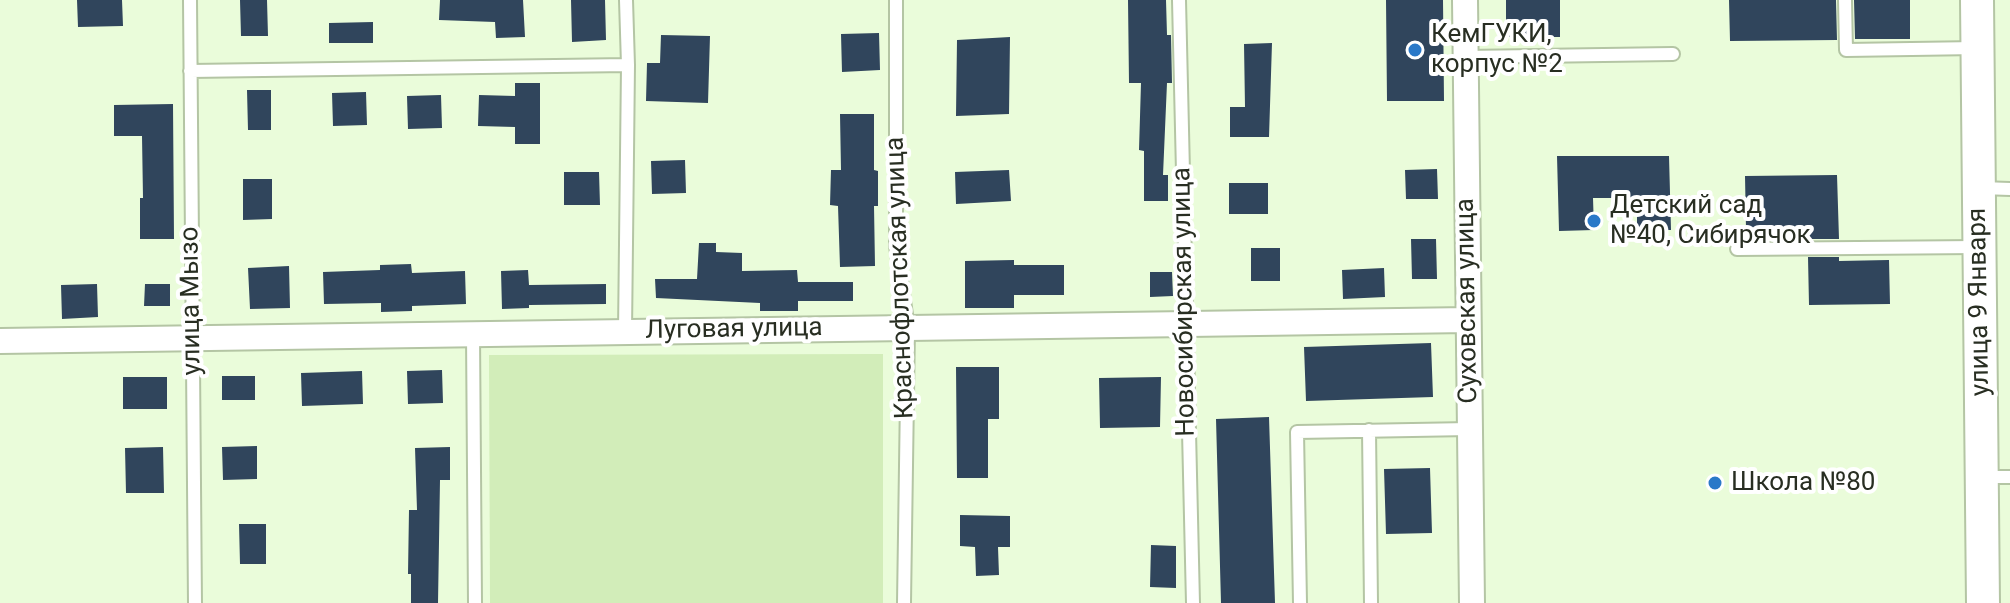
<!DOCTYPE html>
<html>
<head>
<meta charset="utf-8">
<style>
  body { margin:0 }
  canvas { display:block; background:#eafcda }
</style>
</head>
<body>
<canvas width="2010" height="603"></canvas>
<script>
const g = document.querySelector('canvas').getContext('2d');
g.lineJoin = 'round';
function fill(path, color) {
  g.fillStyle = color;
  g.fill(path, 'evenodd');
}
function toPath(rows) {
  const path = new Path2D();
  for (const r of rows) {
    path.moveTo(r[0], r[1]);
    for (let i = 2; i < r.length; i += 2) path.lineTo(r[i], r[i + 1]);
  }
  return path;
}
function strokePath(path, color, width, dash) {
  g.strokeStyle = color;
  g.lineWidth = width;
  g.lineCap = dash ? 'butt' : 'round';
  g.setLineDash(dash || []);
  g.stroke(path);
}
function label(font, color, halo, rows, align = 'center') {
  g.font = font + ' Roboto,sans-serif';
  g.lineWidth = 8;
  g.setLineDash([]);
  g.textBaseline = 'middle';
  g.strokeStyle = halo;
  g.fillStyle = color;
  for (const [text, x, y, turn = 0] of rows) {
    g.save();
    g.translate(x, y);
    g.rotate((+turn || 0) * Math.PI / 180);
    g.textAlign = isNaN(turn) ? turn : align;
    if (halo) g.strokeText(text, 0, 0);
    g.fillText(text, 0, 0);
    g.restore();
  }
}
fill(toPath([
  [883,354,883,603,490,603,489,355]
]), '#d2edb9');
fill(toPath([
  [77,0,122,0,123,26,78,27],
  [240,0,267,0,268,36,241,36],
  [440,0,523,0,525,37,496,38,495,22,439,20],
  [571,0,605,0,606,40,572,42],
  [1128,0,1166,0,1167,35,1171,35,1172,83,1167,83,1163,175,1168,175,1168,201,1144,201,1144,151,1139,150,1141,83,1129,83],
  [1386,0,1443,0,1444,101,1387,101],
  [1506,0,1560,0,1560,37,1506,37],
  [1729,0,1836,0,1837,40,1730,41],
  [1854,0,1910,0,1910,39,1855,39],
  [373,22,373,43,329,43,329,23],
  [879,33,880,70,842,72,841,34],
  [661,35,710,36,708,103,646,101,647,63,660,63],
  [1010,37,1009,114,956,116,957,40],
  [1272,43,1269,137,1230,137,1230,107,1245,107,1244,44],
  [515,83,540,83,540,144,515,144,515,127,478,126,479,95,515,96],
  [247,90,271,90,271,130,248,130],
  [366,92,367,125,333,126,332,93],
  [441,95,442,128,408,129,407,96],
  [173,104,174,239,140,239,140,198,143,198,142,136,114,136,114,105],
  [840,114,874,114,874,170,878,171,878,206,874,206,875,266,840,267,838,206,830,205,831,170,841,170],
  [1557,156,1669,156,1671,230,1637,230,1637,198,1593,198,1594,230,1559,231],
  [685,160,686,193,652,194,651,161],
  [1437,169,1438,199,1406,199,1405,170],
  [1009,170,1011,201,956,204,955,172],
  [564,172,599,172,600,205,564,205],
  [1837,175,1839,239,1808,239,1808,229,1746,229,1745,176],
  [243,179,272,179,272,219,243,220],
  [1229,183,1268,183,1268,214,1229,214],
  [1411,239,1436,239,1437,279,1412,279],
  [699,243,716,243,716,252,742,253,742,271,797,270,798,282,853,282,853,301,798,301,798,311,760,311,760,303,656,298,655,279,697,279],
  [1251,248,1280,248,1280,281,1251,281],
  [1808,257,1839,257,1839,261,1889,260,1890,304,1809,305],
  [1014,260,1014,265,1064,265,1064,295,1014,295,1014,308,965,308,965,261],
  [411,264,412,273,465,271,466,304,412,306,412,311,381,312,381,303,324,304,323,272,380,270,380,265],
  [289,266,290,308,250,309,248,268],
  [1384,268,1385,297,1343,299,1342,270],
  [528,270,529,285,606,284,606,304,529,305,529,308,502,309,501,271],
  [1150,272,1172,272,1173,296,1150,297],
  [97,284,98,317,62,319,61,285],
  [145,284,170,284,170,306,144,306],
  [1431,343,1433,397,1306,401,1304,347],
  [956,367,999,367,999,419,988,419,988,478,957,478],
  [442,370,443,403,408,404,407,371],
  [362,371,363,404,302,406,301,373],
  [222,376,255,376,255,400,222,400],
  [123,377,167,377,167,409,123,409],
  [1161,377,1160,427,1100,428,1099,378],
  [1269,417,1275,603,1221,603,1216,419],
  [257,446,257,479,223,480,222,447],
  [163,447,164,493,126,493,125,448],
  [450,447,450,480,440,480,438,603,411,603,411,574,408,574,409,510,417,510,415,448],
  [1430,468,1432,533,1386,534,1384,469],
  [960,515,1010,516,1010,547,998,547,999,575,976,576,975,547,960,546],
  [239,524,266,524,266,564,240,564],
  [1151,545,1176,546,1176,588,1150,587]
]), '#30455c');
const service = toPath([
  [190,0,195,603],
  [896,0,896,246,908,328,904,603],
  [1179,0,1193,603],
  [1845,0,1846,50,1977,48],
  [1465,57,1673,54],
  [190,71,628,65],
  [1981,188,2010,189],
  [1737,249,1978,247],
  [625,332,628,65,626,0],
  [473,334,475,603],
  [1369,430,1371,603],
  [1985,477,2010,477],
  [1300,603,1297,432,1470,429]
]);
const minor = toPath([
  [1465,0,1472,603],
  [0,341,1468,320]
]);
const tertiary = toPath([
  [1977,0,1983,603]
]);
strokePath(service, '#b4c5a4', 16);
strokePath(minor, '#b4c5a4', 28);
strokePath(tertiary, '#b4c5a4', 36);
strokePath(service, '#fff', 12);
strokePath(minor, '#fff', 24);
strokePath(tertiary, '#fff', 32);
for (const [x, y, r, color] of [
  [1415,50,8,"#2a79c8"],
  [1594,221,8,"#2a79c8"],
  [1715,483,8,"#2a79c8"]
]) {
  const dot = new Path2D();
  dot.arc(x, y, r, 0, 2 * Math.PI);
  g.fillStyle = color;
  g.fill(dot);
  strokePath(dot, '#fff', 3);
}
label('26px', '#282e22', '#fff', [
  ["КемГУКИ,",1431,35],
  ["корпус №2",1431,65],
  ["Детский сад",1610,206],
  ["№40, Сибирячок",1610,236],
  ["Школа №80",1731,483]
], 'left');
label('26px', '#282e22', '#fff', [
  ["Краснофлотская улица",901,278,-92],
  ["улица Мызо",192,301,-91],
  ["Суховская улица",1468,301,-91],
  ["Новосибирская улица",1185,302,-91],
  ["улица 9 Января",1980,302,-91],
  ["Луговая улица",734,330,-1]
]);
</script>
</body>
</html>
